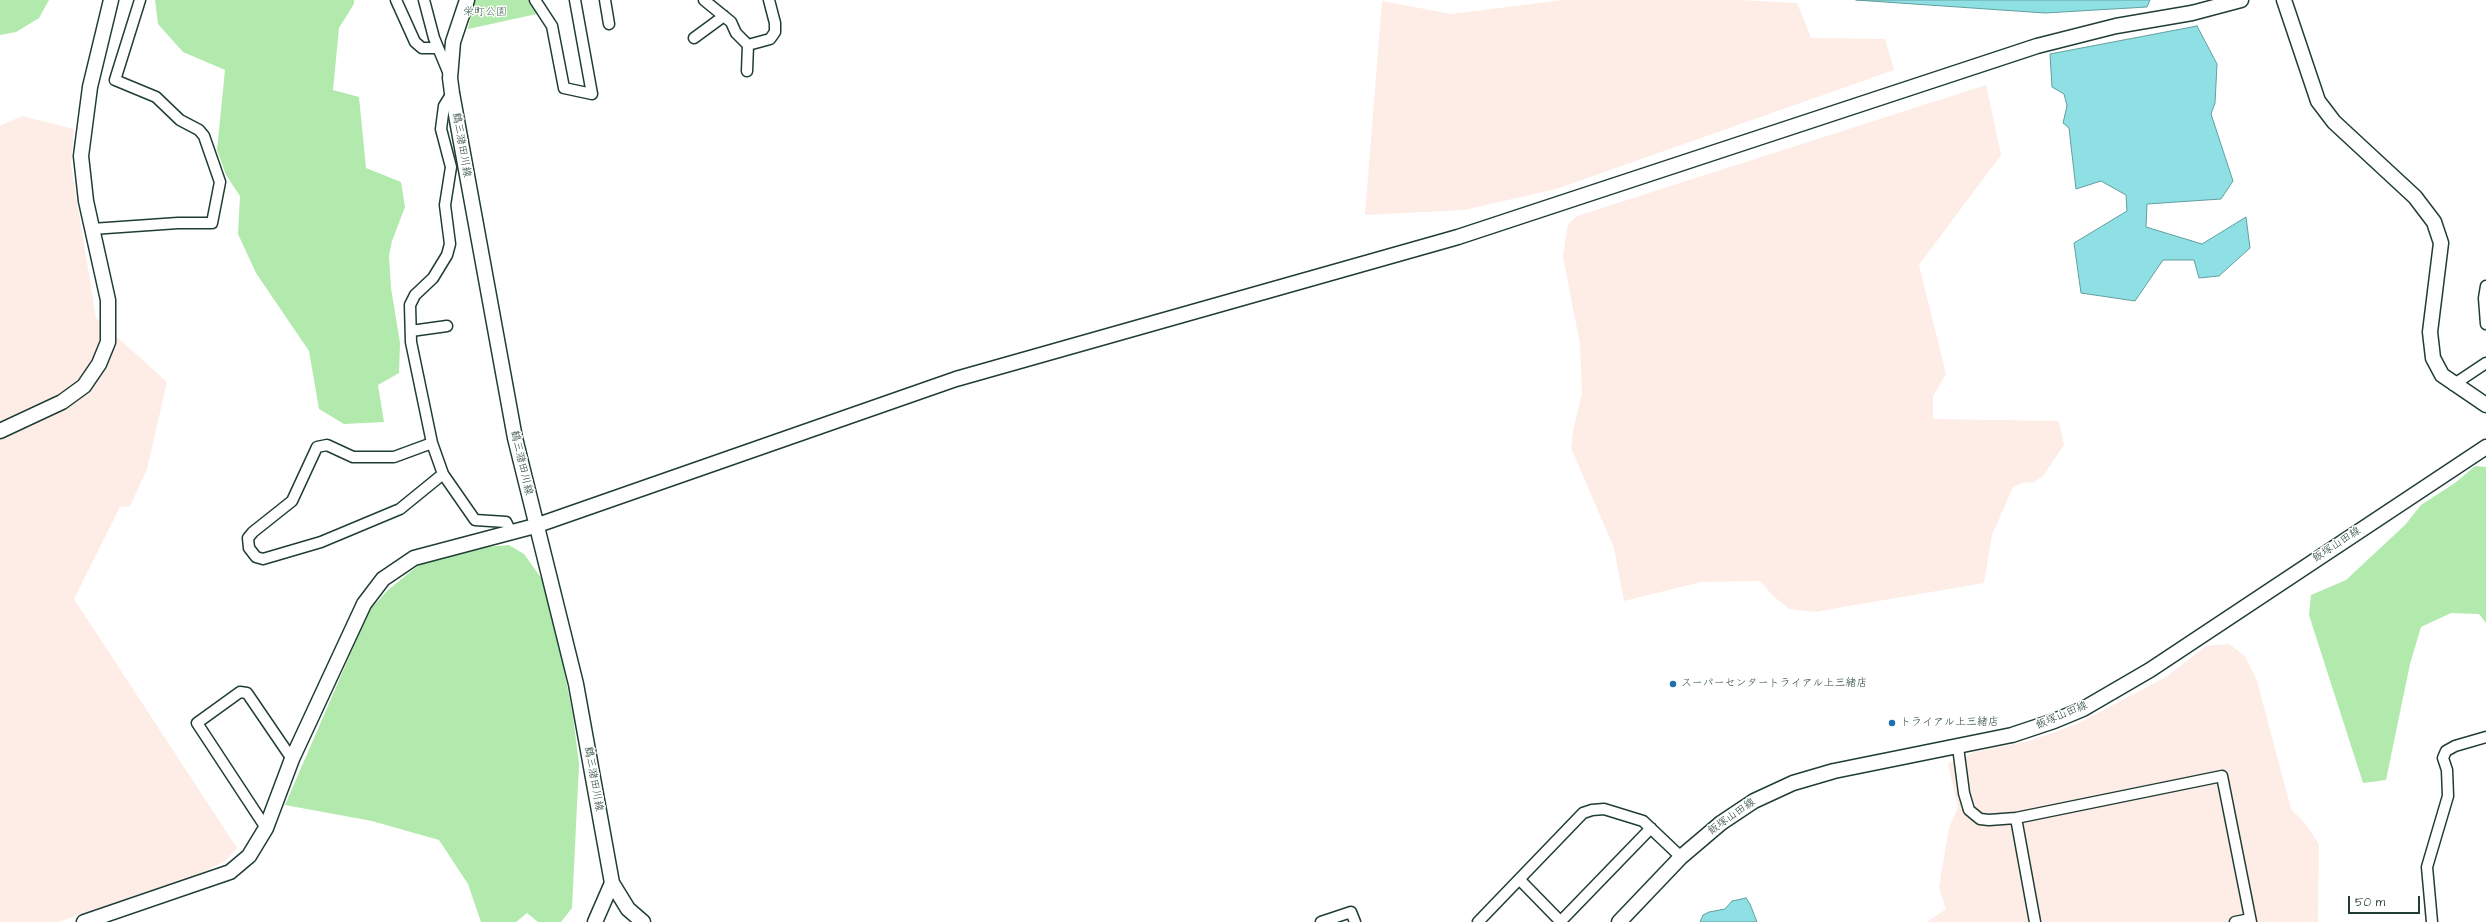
<!DOCTYPE html>
<html>
<head>
<meta charset="utf-8">
<style>
  body { margin:0 }
  #map { position:relative; width:2486px; height:922px; overflow:hidden; background:#fff; font-family:"Architects Daughter",sans-serif }
  canvas { display:block }
  .scale { position:absolute; left:2348px; top:896px; width:72px; height:18px; box-sizing:border-box; border:2px solid #1f3d34; border-top:0; padding-left:5px; font-size:12px; line-height:14px; white-space:nowrap; color:#1f3d34; -webkit-text-stroke:3px #fff; paint-order:stroke }
</style>
</head>
<body>
<div id="map">
<canvas width="2486" height="922"></canvas>
<div class="scale">50 m</div>
</div>
<script>
const g = document.querySelector('canvas').getContext('2d');
g.lineJoin = 'round';
function fill(path, color) {
  g.fillStyle = color;
  g.fill(path, 'evenodd');
}
function toPath(rows) {
  const path = new Path2D();
  for (const r of rows) {
    path.moveTo(r[0], r[1]);
    for (let i = 2; i < r.length; i += 2) path.lineTo(r[i], r[i + 1]);
  }
  return path;
}
function strokePath(path, color, width, dash) {
  g.strokeStyle = color;
  g.lineWidth = width;
  g.lineCap = dash ? 'butt' : 'round';
  g.setLineDash(dash || []);
  g.stroke(path);
}
function label(font, color, halo, rows, align = 'center') {
  g.font = font + ' "Architects Daughter","Klee One",sans-serif';
  g.lineWidth = 3;
  g.setLineDash([]);
  g.textBaseline = 'middle';
  g.strokeStyle = halo;
  g.fillStyle = color;
  for (const [text, x, y, turn = 0] of rows) {
    g.save();
    g.translate(x, y);
    g.rotate((+turn || 0) * Math.PI / 180);
    g.textAlign = isNaN(turn) ? turn : align;
    if (halo) g.strokeText(text, 0, 0);
    g.fillText(text, 0, 0);
    g.restore();
  }
}
fill(toPath([
  [1563,0,1740,0,1797,3,1811,38,1885,39,1894,70,1556,189,1464,210,1365,215,1382,1,1452,14],
  [1986,85,2001,155,1919,265,1946,374,1933,396,1933,419,2059,421,2064,445,2043,476,2033,483,2024,482,2013,487,1992,535,1984,583,1814,612,1790,609,1774,597,1760,581,1701,582,1624,601,1614,548,1571,448,1573,431,1582,393,1580,344,1563,257,1568,224,1577,216],
  [22,116,74,129,71,165,96,318,167,382,147,469,130,506,120,507,74,599,237,848,226,860,206,871,58,922,0,922,0,126],
  [2229,644,2245,656,2257,681,2291,809,2304,822,2319,844,2318,922,1927,922,1946,909,1939,888,1949,828,1958,807,1948,764,1974,752,2029,741,2077,724,2166,677,2206,646]
]), '#fdede6');
fill(toPath([
  [0,0,49,0,39,18,16,32,0,35],
  [155,0,354,0,354,4,339,28,333,90,359,97,366,168,401,182,405,207,392,241,389,256,391,288,400,343,399,373,378,385,384,422,344,424,319,409,309,351,256,273,238,234,240,196,226,175,217,150,225,70,183,52,158,24],
  [474,0,529,0,537,14,468,29],
  [2475,466,2486,467,2486,623,2479,614,2451,613,2421,627,2410,664,2386,780,2363,783,2309,615,2311,595,2346,580,2405,525,2421,505,2455,483],
  [509,545,524,554,544,582,555,624,573,716,579,764,572,908,561,922,538,922,527,913,516,922,481,922,468,884,439,840,372,821,285,805,369,611,388,590,419,565,475,548]
]), '#b2e9ad');
const water = toPath([
  [1856,0,2150,0,2147,7,2045,13,1856,0],
  [2197,26,2217,64,2215,103,2211,114,2233,181,2221,199,2147,204,2146,227,2202,244,2246,217,2250,248,2219,276,2199,278,2194,260,2163,260,2135,301,2081,293,2074,243,2127,211,2126,195,2101,181,2076,189,2069,128,2063,123,2067,106,2064,94,2052,87,2050,54,2197,26],
  [1746,898,1750,904,1757,922,1700,922,1703,915,1709,912,1725,909,1732,901,1746,898]
]);
fill(water, '#8ee0e5');
strokePath(water, '#629f9e', 1);
const street = toPath([
  [396,0,415,42,422,48,438,48],
  [424,0,434,38,449,74],
  [535,0,552,26,564,88,592,94,575,0],
  [605,0,609,24],
  [704,0,731,22,736,33,748,45,770,39,775,32,775,23,769,0],
  [694,38,724,16],
  [747,71,748,45],
  [452,93,444,106,441,129,451,167,445,205,450,244,447,255,433,278,415,295,410,305,411,342,432,443,443,474,475,520,506,522,511,532],
  [92,229,178,223,212,223,220,182,204,136,199,130,180,120,156,97,115,80,140,0],
  [2486,286,2484,298,2486,324],
  [411,331,447,326],
  [2453,385,2486,363],
  [432,443,394,457,353,457,327,445,317,447,292,501,253,532,248,538,249,548,256,557,263,559,321,542,400,509,443,474],
  [1958,747,1964,793,1969,810,1980,819,1989,820,2016,818,2222,776,2251,922],
  [2016,818,2035,922],
  [266,828,197,723,240,692,247,693,292,759],
  [1520,880,1561,922],
  [1321,922,1351,912,1355,922],
  [1478,922,1583,813,1592,810,1604,809,1643,821,1681,857],
  [1560,922,1651,828],
  [2235,922,2250,919],
  [2432,922,2427,867,2448,796,2447,770,2443,758,2446,751,2455,746,2486,737]
]);
const secondary = toPath([
  [467,0,453,42,450,78,452,93,515,438,576,684,612,883,595,922],
  [2284,0,2318,101,2334,122,2415,197,2434,222,2441,243,2430,332,2433,358,2442,375,2486,405],
  [0,431,62,402,84,386,99,364,108,342,108,300,86,201,81,156,90,87,111,0],
  [612,883,628,909,643,922],
  [84,922,230,872,249,856,266,828,292,759,364,604,383,579,414,558,535,526,956,379,1458,237,2037,46,2116,26,2192,13,2241,0],
  [1619,922,1681,857,1721,823,1754,801,1793,783,1834,771,2012,735,2054,721,2083,709,2150,670,2486,447]
]);
strokePath(street, '#1f3d34', 13);
strokePath(secondary, '#1f3d34', 17);
strokePath(street, '#fff', 10);
strokePath(secondary, '#fff', 14);
for (const [x, y, r, color] of [
  [1673,684,4,"#1f6fb2"],
  [1892,723,4,"#1f6fb2"]
]) {
  const dot = new Path2D();
  dot.arc(x, y, r, 0, 2 * Math.PI);
  g.fillStyle = color;
  g.fill(dot);
  strokePath(dot, '#fff', 1.5);
}
label('11px', '#3c5f4c', '#fff', [
  ["栄町公園",485,13]
]);
label('11px', '#1f3d34', '#fff', [
  ["鶴三潴田川線",461,145,80],
  ["鶴三潴田川線",521,463,77],
  ["飯塚山田線",2337,545,-33],
  ["飯塚山田線",2062,716,-23],
  ["鶴三潴田川線",593,779,80],
  ["飯塚山田線",1732,817,-35]
]);
label('11px', '#1f3d34', '#fff', [
  ["スーパーセンタートライアル上三緒店",1681,684],
  ["トライアル上三緒店",1900,723]
], 'left');
</script>
</body>
</html>
